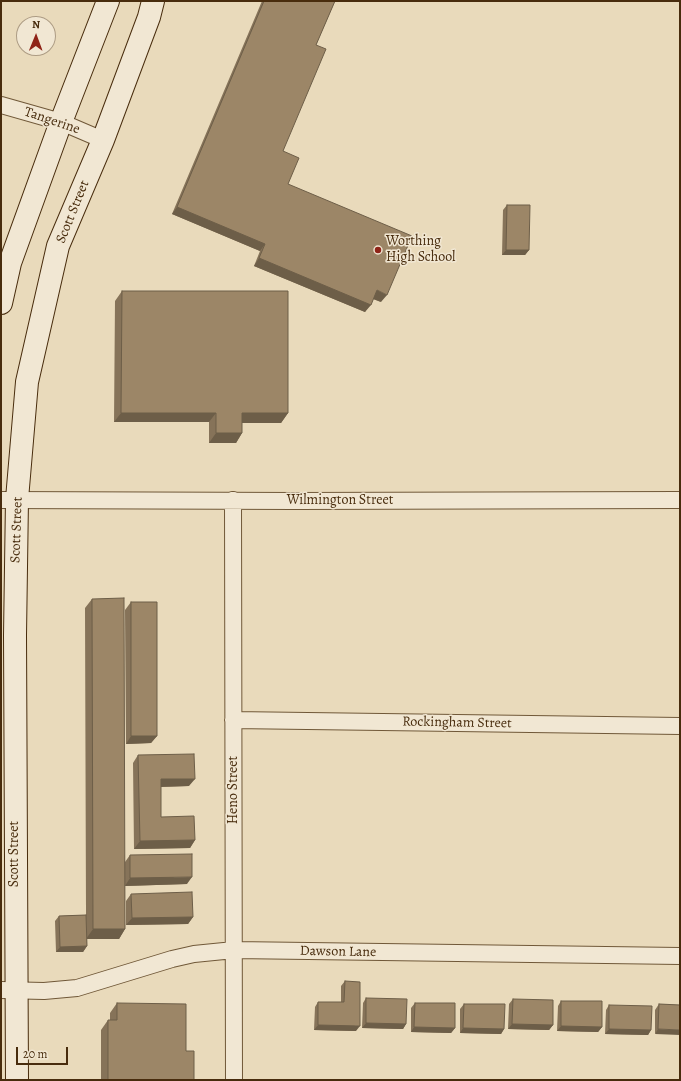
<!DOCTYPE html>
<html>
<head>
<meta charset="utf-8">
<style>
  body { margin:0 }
  #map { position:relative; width:681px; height:1081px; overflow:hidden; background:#e9dabb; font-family:Alegreya,serif }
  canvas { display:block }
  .frame { position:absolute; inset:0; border:2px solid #482c0d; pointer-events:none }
  .north { position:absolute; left:16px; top:16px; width:40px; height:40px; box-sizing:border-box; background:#f1e7d3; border:1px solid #ad9c84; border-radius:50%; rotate:1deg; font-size:11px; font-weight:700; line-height:16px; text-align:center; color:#482c0d }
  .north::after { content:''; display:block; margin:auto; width:14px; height:18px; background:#8f2418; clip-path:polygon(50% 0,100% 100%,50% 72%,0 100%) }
  .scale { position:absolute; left:16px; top:1047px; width:52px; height:18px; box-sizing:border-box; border:2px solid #482c0d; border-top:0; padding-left:5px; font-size:12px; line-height:14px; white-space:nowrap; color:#482c0d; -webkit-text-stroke:3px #f1e7d3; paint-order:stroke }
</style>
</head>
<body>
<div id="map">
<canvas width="681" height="1081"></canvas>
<div class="frame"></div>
<div class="north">N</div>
<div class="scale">20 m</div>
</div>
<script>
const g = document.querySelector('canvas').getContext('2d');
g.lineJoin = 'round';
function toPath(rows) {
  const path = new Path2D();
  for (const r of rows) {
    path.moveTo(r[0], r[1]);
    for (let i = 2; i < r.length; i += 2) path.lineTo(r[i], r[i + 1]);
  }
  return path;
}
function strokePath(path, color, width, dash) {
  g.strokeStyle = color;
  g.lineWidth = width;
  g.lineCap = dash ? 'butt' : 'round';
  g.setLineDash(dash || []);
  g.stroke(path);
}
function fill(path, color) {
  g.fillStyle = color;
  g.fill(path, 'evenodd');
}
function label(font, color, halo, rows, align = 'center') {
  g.font = font + ' Alegreya,serif';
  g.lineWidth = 3;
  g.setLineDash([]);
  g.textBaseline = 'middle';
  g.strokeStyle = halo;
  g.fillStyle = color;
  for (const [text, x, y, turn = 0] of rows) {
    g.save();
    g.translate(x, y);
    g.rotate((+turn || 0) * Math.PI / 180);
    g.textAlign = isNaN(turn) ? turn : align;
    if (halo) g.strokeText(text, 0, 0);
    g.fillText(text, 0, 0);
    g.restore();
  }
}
const minor = toPath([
  [1,105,61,122,103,140],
  [1,500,295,501,680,500],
  [233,500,234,1080],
  [233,720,680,726],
  [1,990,44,991,77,988,172,959,194,954,234,950,680,956]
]);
const secondary = toPath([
  [1,303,10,263,61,122,108,1],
  [17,1080,15,635,17,499,27,382,58,246,103,140,149,17,153,1]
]);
strokePath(minor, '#705838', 18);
strokePath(secondary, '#482c0d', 24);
strokePath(minor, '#f1e7d3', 16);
strokePath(secondary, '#f1e7d3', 22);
fill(toPath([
  [262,1,335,1,316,45,283,151,288,184,381,302,373,299,365,312,254,266,260,251,172,214],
  [507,205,529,250,525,255,502,255,503,210],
  [122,291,288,413,281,423,242,423,242,433,236,443,209,443,209,422,114,422,115,301],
  [92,599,125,862,130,855,187,884,125,886,125,929,119,939,87,939,87,946,83,952,56,952,55,921,59,916,86,915,85,608],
  [131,602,157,736,151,743,126,744,125,610],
  [138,755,189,786,161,787,161,817,195,840,190,848,134,849,133,763],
  [131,894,193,917,188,924,126,925,126,901],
  [345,981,356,1031,314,1030,315,1007,318,1002,341,1002,341,986],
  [366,998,406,1024,403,1029,362,1028,363,1003],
  [513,999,553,1025,549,1030,508,1029,509,1004],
  [561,1001,602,1027,598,1032,557,1031,558,1006],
  [117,1003,186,1051,194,1080,101,1080,101,1030,108,1020,110,1020,110,1013],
  [415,1003,455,1028,451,1033,411,1032,411,1008],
  [464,1004,504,1029,501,1034,460,1033,460,1009],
  [659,1004,680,1005,655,1034,655,1010],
  [609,1005,651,1030,648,1035,605,1034,606,1010]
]), '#867359');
fill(toPath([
  [177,207,265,244,260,251,172,214],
  [506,250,529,250,525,255,502,255],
  [259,258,371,305,365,312,254,266],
  [377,290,387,295,381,302,371,298],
  [121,413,216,413,209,422,114,422],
  [242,413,288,413,281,423,236,423],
  [216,433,242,433,236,443,209,443],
  [131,736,157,736,151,743,126,744],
  [161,779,195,779,189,786,156,787],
  [195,840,190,848,134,849,140,841],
  [192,877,187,884,125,886,130,878],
  [193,917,188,924,126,925,132,918],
  [93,929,125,929,119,939,86,939],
  [87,946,83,952,56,952,60,947],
  [366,1023,406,1024,403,1029,362,1028],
  [512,1024,553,1025,549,1030,508,1029],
  [318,1025,360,1026,356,1031,314,1030],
  [561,1026,602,1027,598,1032,557,1031],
  [414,1027,455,1028,451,1033,411,1032],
  [463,1028,504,1029,501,1034,460,1033],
  [609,1029,651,1030,648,1035,605,1034],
  [658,1029,680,1030,680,1035,655,1034]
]), '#6d5e48');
const building = toPath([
  [264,1,335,1,316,45,326,49,283,151,299,158,288,184,412,236,387,295,377,290,371,305,259,258,265,244,177,207,264,1],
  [507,205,530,205,529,250,506,250,507,205],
  [122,291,288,291,288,413,242,413,242,433,216,433,216,413,121,413,122,291],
  [124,598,125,929,93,929,92,599,124,598],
  [131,602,157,602,157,736,131,736,131,602],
  [194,754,195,779,161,779,161,817,194,816,195,840,140,841,138,755,194,754],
  [192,854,192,877,130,878,130,855,192,854],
  [192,892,193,917,132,918,131,894,192,892],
  [86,915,87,946,60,947,59,916,86,915],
  [345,981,360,982,360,1026,318,1025,318,1002,344,1002,345,981],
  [366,998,407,999,406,1024,366,1023,366,998],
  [513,999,553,1000,553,1025,512,1024,513,999],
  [561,1001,602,1001,602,1027,561,1026,561,1001],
  [117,1003,186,1004,186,1051,194,1051,194,1080,108,1080,108,1020,117,1020,117,1003],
  [415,1003,455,1003,455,1028,414,1027,415,1003],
  [464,1004,505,1004,504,1029,463,1028,464,1004],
  [659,1004,680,1005,680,1030,658,1029,659,1004],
  [609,1005,652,1006,651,1030,609,1029,609,1005]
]);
fill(building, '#9c8667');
strokePath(building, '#6d5e48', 1);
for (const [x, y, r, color] of [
  [378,250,4,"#8f2418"]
]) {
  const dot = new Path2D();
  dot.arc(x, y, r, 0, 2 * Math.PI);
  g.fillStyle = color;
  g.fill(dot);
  strokePath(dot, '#f1e7d3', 1.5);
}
label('14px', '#482c0d', '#f1e7d3', [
  ["Tangerine",52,121,19],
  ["Scott Street",73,212,-68],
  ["Wilmington Street",340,501],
  ["Scott Street",17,530,-88],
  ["Rockingham Street",457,723,1],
  ["Heno Street",234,790,-90],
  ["Scott Street",15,854,-90],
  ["Dawson Lane",338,952,1]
]);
label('14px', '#482c0d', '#f1e7d3', [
  ["Worthing",386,242],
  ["High School",386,258]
], 'left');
</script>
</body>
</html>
